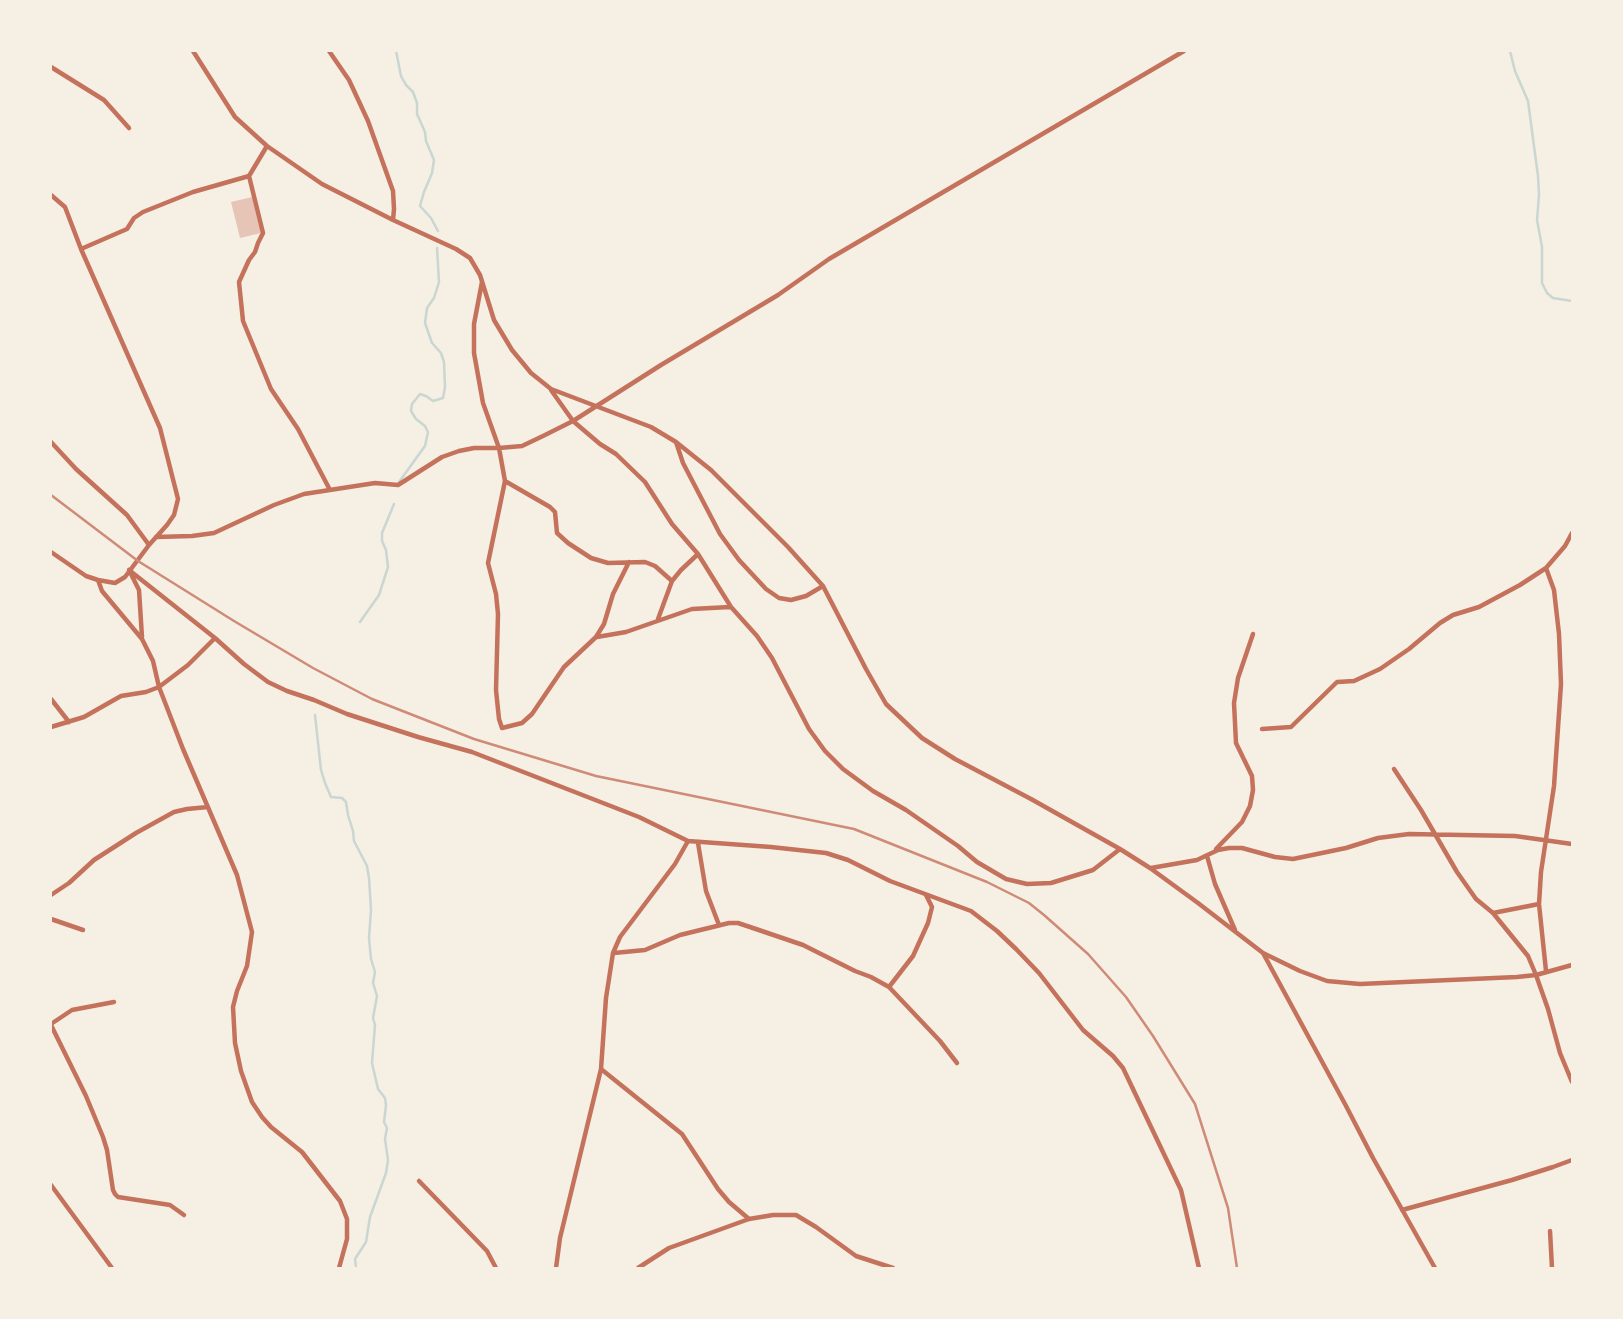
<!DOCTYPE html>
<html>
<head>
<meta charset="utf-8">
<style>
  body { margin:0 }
  #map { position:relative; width:1623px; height:1319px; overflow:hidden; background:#f6efe4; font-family:Lora,serif }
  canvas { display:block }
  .frame { position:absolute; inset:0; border:52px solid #f6efe4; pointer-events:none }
</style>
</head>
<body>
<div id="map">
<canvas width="1623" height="1319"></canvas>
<div class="frame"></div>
</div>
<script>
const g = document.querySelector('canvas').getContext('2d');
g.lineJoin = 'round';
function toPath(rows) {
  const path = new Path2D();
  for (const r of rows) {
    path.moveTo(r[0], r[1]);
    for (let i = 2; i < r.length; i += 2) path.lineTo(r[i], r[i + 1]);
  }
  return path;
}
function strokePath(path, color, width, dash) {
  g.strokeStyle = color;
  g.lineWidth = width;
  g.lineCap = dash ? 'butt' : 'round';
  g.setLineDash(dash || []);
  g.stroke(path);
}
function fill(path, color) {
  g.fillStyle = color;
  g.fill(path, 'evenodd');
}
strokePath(toPath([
  [396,51,401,76,406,85,413,92,417,103,417,114,425,132,426,141,434,160,432,173,424,192,420,206,431,218,438,231],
  [1510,51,1515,71,1528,101,1538,176,1539,195,1537,220,1542,247,1542,283,1547,293,1553,298,1572,301],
  [399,482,425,446,428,432,425,426,416,419,411,411,412,404,420,394,426,396,433,401,443,398,445,387,444,362,441,353,432,343,425,323,427,308,434,298,439,282,437,248],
  [360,622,379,595,388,567,386,550,382,541,382,533,394,504],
  [315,715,321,770,325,783,331,797,342,798,346,802,348,815,353,831,354,841,367,866,369,878,371,910,369,938,371,959,375,972,373,983,377,996,373,1018,375,1025,372,1063,378,1089,385,1098,386,1105,384,1122,387,1128,385,1139,388,1160,386,1173,370,1217,366,1242,355,1259,356,1268]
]), '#c9d6d2', 2.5);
fill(toPath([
  [252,197,261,233,240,238,231,202]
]), '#e6c5b7');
strokePath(toPath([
  [193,51,235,117,267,146,322,184,393,220,456,249,470,258,480,275,494,320,512,350,531,373,551,389,651,427,676,442,711,470,788,547,823,586,866,669,886,704,922,738,955,759,1031,799,1120,849,1150,868,1198,903,1263,953,1300,971,1327,981,1360,984,1517,977,1536,975,1572,965],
  [329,51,349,80,368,121,393,191,394,209,393,220],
  [51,67,104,100,129,128],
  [267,146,249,176,263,233,258,243,255,252,249,260,239,282,243,321,271,389,298,429,330,490],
  [51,195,65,207,81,249,160,428,178,499,174,515,167,525,149,545,125,577,115,583,98,580,86,576,51,552],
  [81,249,127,229,134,218,143,212,193,192,249,176],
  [482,282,474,324,474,353,483,403,499,448,505,481,488,563,496,594,498,614,496,690,499,719,502,728,522,723,532,714,564,667,596,637,604,624,613,594,629,562],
  [551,390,573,421,600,444,616,454,645,482,672,524,698,554,731,607,757,636,772,658,809,729,825,751,843,769,873,791,906,810,958,846,977,862,1006,879,1027,884,1051,883,1093,870,1120,849],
  [51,442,76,469,127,515,149,545],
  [676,442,683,463,720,534,739,560,766,589,779,598,791,600,806,596,823,586],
  [505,481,550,507,555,512,557,533,568,543,591,558,608,563,645,562,655,566,672,581],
  [156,537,192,536,214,533,274,505,304,494,375,483,398,485,442,457,459,451,474,448,499,448,522,446,543,436,573,421,661,365,778,295,829,259,1184,51],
  [1546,568,1554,590,1559,634,1561,684,1554,786,1541,872,1539,904,1546,971],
  [129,570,215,638,244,664,268,682,287,691,314,700,347,714,418,737,472,752,639,817,688,841,771,847,826,853,848,860,890,881,971,911,997,931,1016,949,1039,973,1083,1030,1113,1056,1123,1068,1181,1190,1199,1268],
  [131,574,139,590,142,637],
  [98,580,102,591,142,639,153,661,159,687,183,749,237,875,252,932,247,966,237,991,233,1007,235,1043,241,1071,252,1102,262,1117,271,1127,302,1152,340,1201,347,1219,347,1239,339,1268],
  [658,619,672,581,681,570,698,554],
  [597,637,626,632,692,609,730,607],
  [51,699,69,722],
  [51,727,84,717,121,696,146,692,159,687,188,665,215,638],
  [1262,729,1291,727,1337,682,1354,681,1380,669,1409,649,1440,623,1453,615,1479,607,1520,585,1546,568,1565,546,1572,533],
  [1394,769,1421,810,1457,872,1476,899,1493,913,1528,956,1536,975,1548,1009,1560,1053,1572,1082],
  [698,843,706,891,719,925],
  [1216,849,1242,822,1250,806,1253,790,1252,776,1236,743,1234,703,1238,678,1253,634],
  [1207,856,1215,884,1235,930],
  [1151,868,1197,860,1218,850,1229,848,1242,848,1275,857,1293,859,1346,848,1378,838,1409,834,1515,836,1572,844],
  [51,895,69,883,94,860,136,833,174,812,187,809,208,807],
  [1493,913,1539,904],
  [51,919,83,930],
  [614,953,645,950,680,935,729,923,738,923,750,927,803,945,855,971,871,977,889,987,940,1041,957,1063],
  [1263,953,1345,1104,1373,1158,1435,1268],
  [889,987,913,956,928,923,932,907,926,895],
  [51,1024,72,1010,114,1002],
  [51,1025,86,1096,103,1137,107,1150,113,1190,115,1194,118,1197,170,1205,184,1215],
  [601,1069,682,1134,718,1189,729,1202,749,1219],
  [419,1181,487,1251,496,1268],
  [51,1185,112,1268],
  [1402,1210,1512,1180,1553,1167,1572,1160],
  [1550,1231,1552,1268],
  [556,1268,560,1238,601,1069,606,998,613,953,620,937,675,864,688,841],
  [638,1268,669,1248,749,1219,773,1215,796,1215,816,1227,856,1256,893,1268]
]), '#c5725c', 4.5);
strokePath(toPath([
  [51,495,138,561,234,621,313,668,372,699,474,739,596,776,854,829,987,882,1029,903,1044,915,1088,954,1126,997,1153,1036,1195,1104,1228,1208,1237,1268]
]), '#cf8b77', 2.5);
</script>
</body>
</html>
